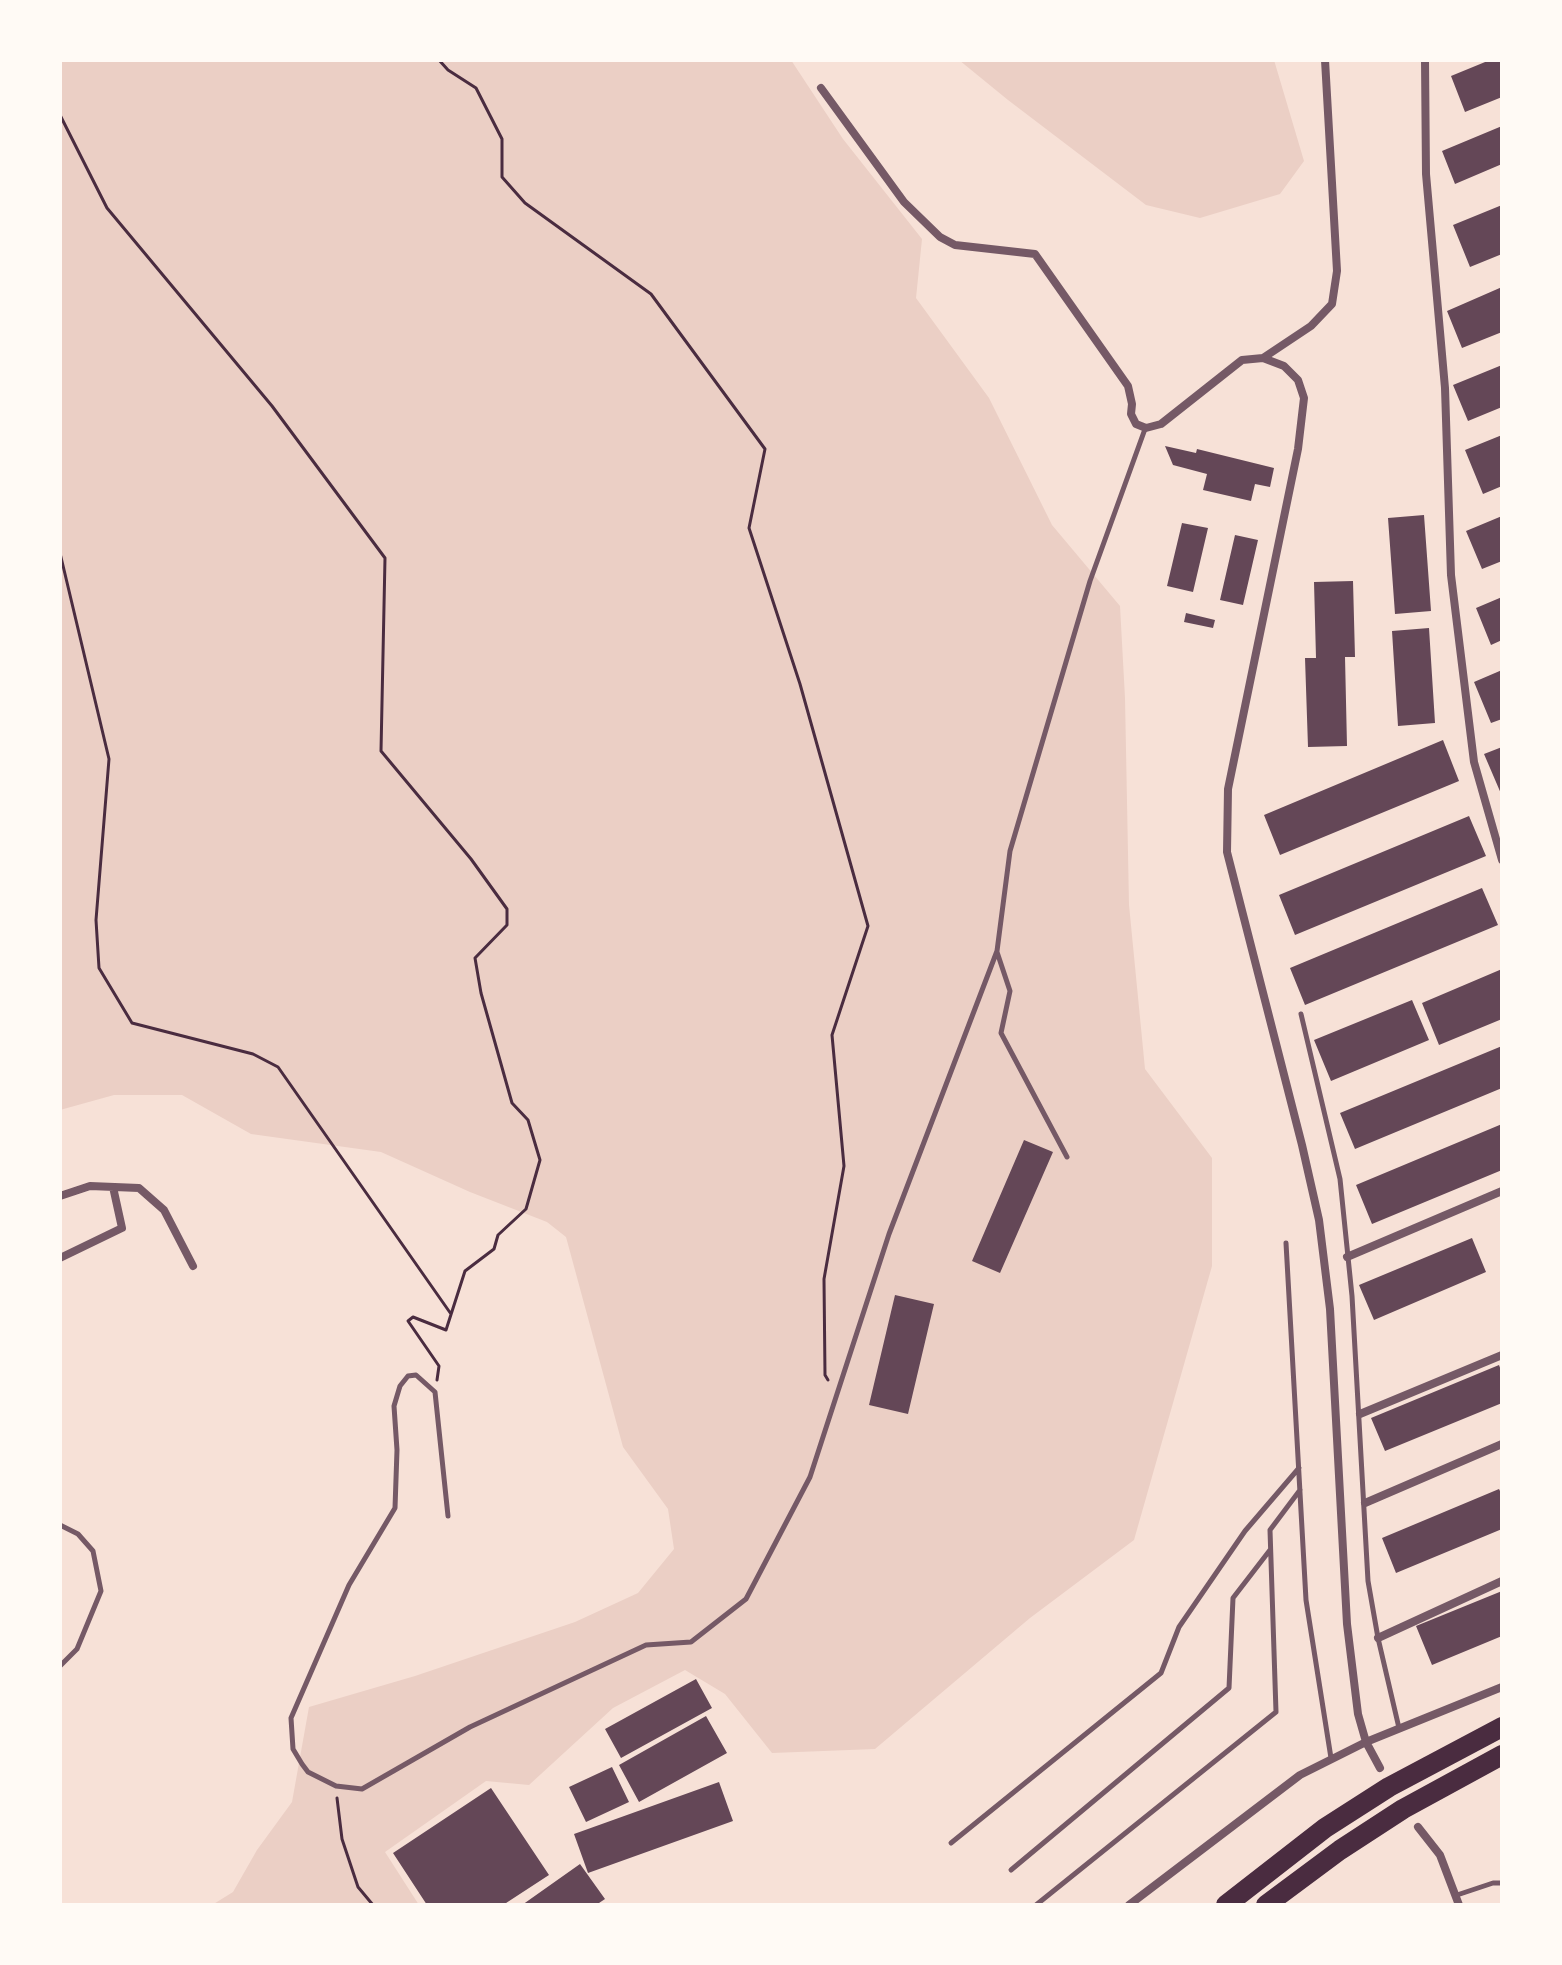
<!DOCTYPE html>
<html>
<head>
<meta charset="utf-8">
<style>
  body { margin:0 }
  #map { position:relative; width:1562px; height:1965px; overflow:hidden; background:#f7e1d7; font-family:Quicksand,sans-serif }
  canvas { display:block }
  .frame { position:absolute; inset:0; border:62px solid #fffaf5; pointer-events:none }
</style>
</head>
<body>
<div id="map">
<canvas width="1562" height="1965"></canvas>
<div class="frame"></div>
</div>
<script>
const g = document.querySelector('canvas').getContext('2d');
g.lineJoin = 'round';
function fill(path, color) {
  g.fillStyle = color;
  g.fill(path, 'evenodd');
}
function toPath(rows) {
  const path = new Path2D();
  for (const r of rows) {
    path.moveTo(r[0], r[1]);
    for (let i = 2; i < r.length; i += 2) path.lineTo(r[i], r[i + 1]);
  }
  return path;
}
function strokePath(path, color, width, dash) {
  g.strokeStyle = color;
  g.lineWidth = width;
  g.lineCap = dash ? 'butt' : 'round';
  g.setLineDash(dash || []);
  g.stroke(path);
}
fill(toPath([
  [60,60,791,60,843,139,922,239,916,298,989,398,1052,525,1120,606,1125,698,1129,905,1145,1069,1212,1158,1212,1266,1134,1540,1030,1618,875,1749,772,1753,725,1694,685,1670,613,1708,529,1785,486,1781,385,1852,419,1905,212,1905,233,1892,257,1850,292,1802,309,1707,415,1676,575,1622,638,1593,674,1549,668,1509,623,1447,566,1237,547,1222,470,1192,381,1152,251,1134,182,1095,114,1095,60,1110],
  [959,60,1274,60,1304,161,1280,194,1200,218,1146,205,1008,100]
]), '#ebcfc5');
fill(toPath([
  [1490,60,1502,60,1502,97,1465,112,1451,76],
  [1502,126,1502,164,1455,184,1442,151],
  [1502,205,1502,254,1470,267,1453,225],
  [1502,287,1502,332,1462,348,1447,311],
  [1502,365,1502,407,1468,421,1453,385],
  [1502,435,1502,486,1483,494,1465,450],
  [1165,446,1196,453,1197,449,1274,468,1270,487,1255,484,1251,501,1203,490,1207,474,1173,465],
  [1424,515,1431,611,1395,614,1388,518],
  [1502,516,1502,561,1482,569,1466,531],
  [1182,523,1208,528,1193,592,1167,586],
  [1235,535,1258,540,1243,605,1220,600],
  [1353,581,1355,657,1345,657,1347,746,1308,747,1305,658,1316,658,1314,582],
  [1502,597,1502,640,1491,645,1476,608],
  [1186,613,1215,620,1213,628,1184,622],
  [1429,628,1435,723,1398,726,1392,631],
  [1502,670,1502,719,1491,723,1474,682],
  [1443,740,1459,781,1280,855,1264,815],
  [1502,747,1502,796,1484,754],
  [1469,816,1486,856,1295,935,1279,895],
  [1482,888,1498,925,1305,1005,1290,968],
  [1502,969,1502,1019,1439,1045,1422,1003],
  [1412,1000,1429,1040,1331,1081,1314,1040],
  [1502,1046,1502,1088,1355,1149,1340,1113],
  [1502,1124,1502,1170,1372,1224,1356,1185],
  [1024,1140,1053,1152,1000,1273,972,1261],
  [1472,1238,1486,1272,1374,1320,1359,1285],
  [895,1295,934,1304,908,1414,869,1405],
  [1499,1365,1502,1373,1502,1403,1385,1451,1371,1418],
  [1499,1489,1502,1495,1502,1529,1396,1573,1382,1538],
  [1502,1591,1502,1636,1432,1665,1416,1626],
  [696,1679,712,1708,621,1758,605,1729],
  [706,1716,727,1753,639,1802,619,1765],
  [612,1767,629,1802,586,1822,569,1787],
  [719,1782,733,1821,588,1873,574,1834],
  [491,1788,549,1875,503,1905,427,1905,393,1853],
  [580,1864,605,1899,596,1905,522,1905]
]), '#644757');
strokePath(toPath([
  [439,60,448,70,476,88,502,139,502,177,525,203,651,294,765,449,749,528,800,684,868,926,832,1035,844,1166,824,1279,825,1375,828,1380],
  [60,115,107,208,272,406,385,558,381,751,471,859,507,909,507,925,475,958,481,993,512,1103,528,1120,540,1160,526,1209,498,1235,494,1249,465,1271,446,1330,413,1317,408,1321,439,1366,437,1380],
  [60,553,109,759,96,920,99,968,132,1023,253,1054,278,1067,451,1314],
  [337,1798,342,1839,358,1887,373,1905]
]), '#4a2c40', 3);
strokePath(toPath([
  [997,952,1010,991,1001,1033,1067,1157],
  [1301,1014,1340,1179,1352,1296,1368,1581,1378,1638,1399,1728],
  [1286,1243,1306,1600,1331,1758],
  [448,1516,435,1392,416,1375,408,1376,400,1386,394,1406,397,1450,395,1508,349,1585,291,1718,293,1749,302,1764,308,1772,336,1786,362,1789,470,1727,646,1645,691,1642,746,1599,810,1477,889,1234,997,951,1010,851,1090,581,1145,429],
  [60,1525,78,1534,93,1551,101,1591,77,1649,60,1666],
  [951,1843,1161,1673,1179,1627,1245,1531,1299,1468],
  [1011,1870,1229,1688,1233,1598,1270,1550],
  [1457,1895,1493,1883,1502,1883],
  [1036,1905,1276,1712,1270,1530,1300,1490]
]), '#755966', 5);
strokePath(toPath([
  [1425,60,1426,174,1445,388,1451,575,1474,762,1502,860],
  [821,88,904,202,940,237,955,245,1035,254,1128,386,1132,404,1131,414,1136,424,1146,428,1161,424,1242,360,1263,358,1311,326,1332,304,1337,271,1325,60],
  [1263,358,1284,366,1298,380,1304,398,1298,449,1228,789,1227,852,1302,1145,1319,1220,1330,1309,1347,1624,1358,1714,1366,1742,1380,1768],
  [60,1196,90,1186,139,1188,164,1210,193,1266],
  [1347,1257,1502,1191],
  [60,1258,122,1228,113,1187],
  [1360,1414,1502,1355],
  [1365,1503,1502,1444],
  [1378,1638,1502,1581],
  [1418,1827,1440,1855,1459,1905],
  [1129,1905,1300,1775,1366,1742,1502,1687]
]), '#755966', 8);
strokePath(toPath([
  [1226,1905,1325,1828,1389,1787,1502,1727],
  [1266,1905,1340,1850,1403,1809,1502,1755]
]), '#4a2c40', 20);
</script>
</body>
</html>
